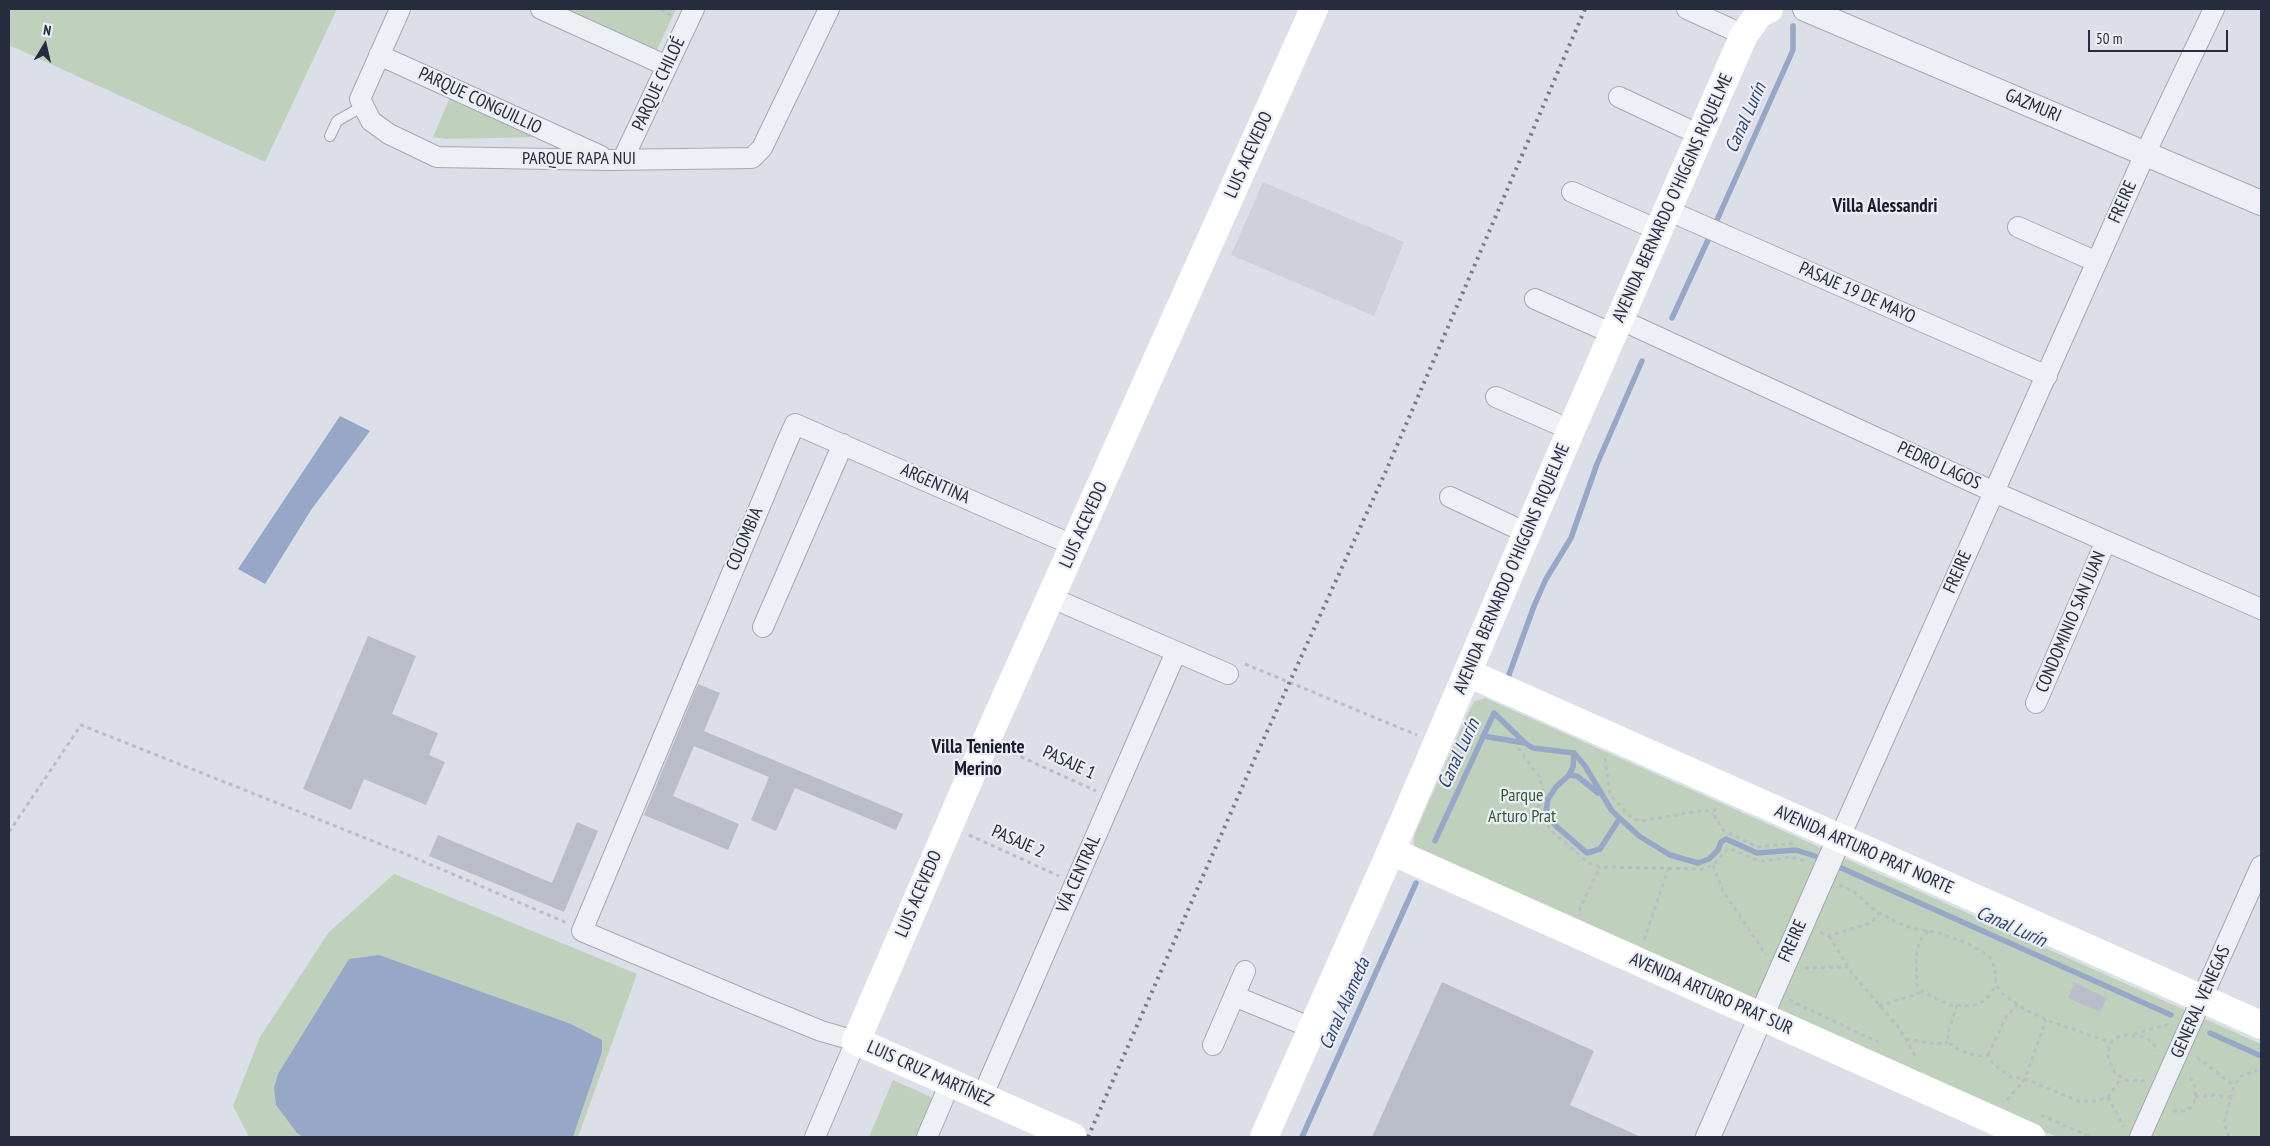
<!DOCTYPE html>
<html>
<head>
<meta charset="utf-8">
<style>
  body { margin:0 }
  #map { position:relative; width:2270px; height:1146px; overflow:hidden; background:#dcdfe7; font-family:"PT Sans Narrow",sans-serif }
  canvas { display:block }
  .frame { position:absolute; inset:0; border:10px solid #262b3d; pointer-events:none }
  .north { position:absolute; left:20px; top:20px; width:50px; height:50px; -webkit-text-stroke:4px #ebeef5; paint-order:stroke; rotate:9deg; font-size:14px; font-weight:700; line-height:20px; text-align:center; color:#262b3d }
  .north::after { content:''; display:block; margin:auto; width:18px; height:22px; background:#262b3d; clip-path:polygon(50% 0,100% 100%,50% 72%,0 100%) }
  .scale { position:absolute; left:2088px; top:30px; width:140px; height:22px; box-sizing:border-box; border:2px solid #262b3d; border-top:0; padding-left:6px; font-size:15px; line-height:18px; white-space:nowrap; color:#262b3d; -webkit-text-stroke:4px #ebeef5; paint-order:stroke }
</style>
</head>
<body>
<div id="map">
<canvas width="2270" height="1146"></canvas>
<div class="frame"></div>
<div class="north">N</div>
<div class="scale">50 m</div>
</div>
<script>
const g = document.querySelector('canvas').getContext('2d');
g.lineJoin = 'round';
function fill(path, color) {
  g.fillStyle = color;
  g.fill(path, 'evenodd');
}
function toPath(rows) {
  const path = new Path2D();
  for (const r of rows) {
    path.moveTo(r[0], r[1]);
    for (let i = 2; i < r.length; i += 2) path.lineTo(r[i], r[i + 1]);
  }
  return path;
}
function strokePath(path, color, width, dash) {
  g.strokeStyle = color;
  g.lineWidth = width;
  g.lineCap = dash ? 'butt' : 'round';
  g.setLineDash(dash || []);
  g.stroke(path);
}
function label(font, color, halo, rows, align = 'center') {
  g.font = font + ' "PT Sans Narrow",sans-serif';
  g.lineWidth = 4.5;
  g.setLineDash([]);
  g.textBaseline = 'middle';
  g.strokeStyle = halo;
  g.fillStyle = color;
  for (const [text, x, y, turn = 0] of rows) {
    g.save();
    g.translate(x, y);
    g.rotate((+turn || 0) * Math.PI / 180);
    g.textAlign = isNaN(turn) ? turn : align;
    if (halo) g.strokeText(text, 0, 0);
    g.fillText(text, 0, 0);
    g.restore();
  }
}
fill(toPath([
  [1263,182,1404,242,1374,316,1231,255]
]), '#ced1dc');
fill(toPath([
  [9,9,337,9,265,162,9,45],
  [557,9,676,9,655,54],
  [451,95,540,137,445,139,433,137],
  [1485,698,2261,1044,2261,1137,2057,1137,1418,853,1414,846,1414,836,1467,715,1474,702],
  [394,874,637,974,578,1137,573,1137,602,1052,297,1133,303,1137,249,1137,233,1106,260,1037,329,932],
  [893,1080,931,1097,933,1103,918,1137,869,1137]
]), '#bfd1bd');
fill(toPath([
  [340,416,370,431,311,510,265,584,238,569],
  [379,955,571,1024,602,1040,602,1052,573,1137,303,1137,297,1133,276,1105,274,1088,278,1074,349,959]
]), '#96a7c8');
strokePath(toPath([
  [1717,220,1793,50,1793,26],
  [1672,318,1708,240],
  [1506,683,1534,606,1546,579,1571,538,1597,464,1642,361],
  [1483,736,1525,743],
  [1574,753,1573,767,1569,775,1556,787,1548,799,1546,812,1556,826,1587,853,1600,849,1620,818],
  [1569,775,1577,776,1598,793],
  [1435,841,1494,713,1525,743,1533,748,1574,753,1585,766,1612,811,1639,836,1670,855,1698,863,1709,859,1718,850,1721,842,1726,839,1757,853,1796,850,1815,856],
  [1839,867,2171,1015],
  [2210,1033,2261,1056],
  [1302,1137,1416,883]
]), '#96a7c8', 5.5);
fill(toPath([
  [368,636,416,656,392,714,438,733,429,755,445,762,426,805,364,779,351,810,303,789],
  [698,684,720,693,704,731,903,814,896,830,795,788,776,831,751,820,769,777,694,746,673,796,739,824,728,850,644,815],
  [577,822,598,831,564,912,429,856,438,835,552,883],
  [1442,982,1594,1051,1570,1105,1641,1137,1372,1137],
  [2075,983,2107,998,2100,1012,2068,998]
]), '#b9bdca');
const service = toPath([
  [330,136,337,121,363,106]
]);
const minor = toPath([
  [400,9,360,99,371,121,389,134,437,157,609,160,752,158,762,148,829,9],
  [541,9,667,66],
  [1687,9,1744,35],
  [379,55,601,156],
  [1619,97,1700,135],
  [623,159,694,9],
  [1572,192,1658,230],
  [1667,210,2047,376],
  [2018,227,2097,262],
  [1535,299,1613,334],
  [1619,319,1994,492,2261,609],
  [1496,397,1571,430],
  [1450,497,1529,534],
  [1052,598,1228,674],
  [763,627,843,444],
  [2036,703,2106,541],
  [1839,839,2145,154,2214,9],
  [1234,996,1312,1028],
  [1213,1045,1245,971],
  [982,1097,1176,652],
  [815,1137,856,1041,821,1031,750,1002,582,931,786,444,795,424,1075,546],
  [927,1137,950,1083],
  [2140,1137,2261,866]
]);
const tertiary = toPath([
  [1805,9,2261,203],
  [1708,1137,1839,839]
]);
strokePath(service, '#a5a9b4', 12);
strokePath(minor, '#a5a9b4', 22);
strokePath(tertiary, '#a5a9b4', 26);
strokePath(toPath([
  [661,9,671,16],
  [1245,664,1417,735],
  [1518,748,1540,778,1543,791,1538,807,1540,813,1551,831,1589,863,1600,867,1704,869,1713,865,1728,848,1754,859,1764,861,1791,857,1808,862],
  [1006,750,1096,791],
  [1605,758,1610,795,1633,819,1642,821,1705,810,1713,814],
  [1716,808,1713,814,1723,830,1757,847,1794,843],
  [9,832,81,725,408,855,567,923],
  [969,835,1059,876],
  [1713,865,1723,891,1766,955],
  [1839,885,1853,891,1873,909,1892,920,1911,928,1939,933,1967,943,1990,957,1995,968,1996,985,2003,994,2024,1009,2049,1021,2112,1043],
  [1579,911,1600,867],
  [1928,931,1920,940,1916,955,1917,986,1923,992,1950,1005,1971,1006,1982,1002,1991,994,1996,985],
  [1820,932,1829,936,1854,928,1871,923,1879,913],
  [1829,936,1852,973,1899,1028,1917,1059],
  [1644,940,1669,867],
  [1805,968,1848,967],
  [1789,1000,1878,1042],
  [1957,1005,1948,1033,1948,1042,1959,1050,1976,1056,1988,1055,1993,1064,2011,1077,2025,1079,2079,1101,2095,1101,2108,1097,2121,1078],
  [1879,1006,1923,992],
  [2134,1034,2169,1024],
  [1906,1039,1935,1044,1948,1042],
  [1988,1055,2006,1017,2017,1005],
  [2197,1057,2234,1086],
  [2145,1081,2125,1080,2115,1073,2108,1059,2109,1047,2113,1040,2121,1035,2131,1035,2147,1038,2156,1047,2157,1051],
  [2108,1097,2124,1127],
  [2195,1097,2213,1095,2230,1097],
  [2007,1100,2025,1079,2046,1019],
  [2173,1111,2187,1111,2194,1103,2196,1090,2194,1082,2186,1075],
  [2041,1115,2091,1137],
  [2229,1137,2224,1123,2234,1086,2241,1076,2261,1069]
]), '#bbbdc5', 3, [4, 4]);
strokePath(service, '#eff0f5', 10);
strokePath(minor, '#eff0f5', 20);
strokePath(tertiary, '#eff0f5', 24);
strokePath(toPath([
  [1468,673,2261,1025],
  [1391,851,2031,1137],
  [1073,1137,856,1041,978,759,1314,9],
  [1264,1137,1391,851,1571,430,1744,35,1759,14,1769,9]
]), '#fff', 28);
strokePath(toPath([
  [1088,1137,1255,758,1386,471,1585,9]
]), '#757c91', 4, [2.5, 5]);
label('18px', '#262b3d', '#ebeef5', [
  ["PARQUE CHILOÉ",659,84,-65],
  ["PARQUE CONGUILLIO",480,101,25],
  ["GAZMURI",2033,106,23],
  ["LUIS ACEVEDO",1249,155,-66],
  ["PARQUE RAPA NUI",579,159],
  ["AVENIDA BERNARDO O'HIGGINS RIQUELME",1673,198,-66],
  ["FREIRE",2123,202,-66],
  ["PASAJE 19 DE MAYO",1857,293,24],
  ["PEDRO LAGOS",1939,466,25],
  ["ARGENTINA",935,484,24],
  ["LUIS ACEVEDO",1084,525,-66],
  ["COLOMBIA",745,539,-67],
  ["AVENIDA BERNARDO O'HIGGINS RIQUELME",1512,569,-67],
  ["FREIRE",1958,572,-66],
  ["CONDOMINIO SAN JUAN",2071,622,-67],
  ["PASAJE 1",1069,763,25],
  ["PASAJE 2",1018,842,24],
  ["AVENIDA ARTURO PRAT NORTE",1864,850,24],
  ["VÍA CENTRAL",1079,874,-66],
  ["LUIS ACEVEDO",919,894,-67],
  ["FREIRE",1793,941,-66],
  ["AVENIDA ARTURO PRAT SUR",1711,994,24],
  ["GENERAL VENEGAS",2201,1002,-66],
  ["LUIS CRUZ MARTÍNEZ",930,1074,24]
]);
label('18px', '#355933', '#ebeef5', [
  ["Parque",1522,796],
  ["Arturo Prat",1522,817]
]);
label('italic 19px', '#2f4472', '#ebeef5', [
  ["Canal Lurín",1746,118,-66],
  ["Canal Lurín",1459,754,-65],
  ["Canal Lurín",2011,927,24],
  ["Canal Alameda",1345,1004,-66]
]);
label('bold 19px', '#181c2e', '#ebeef5', [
  ["Villa Alessandri",1885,207],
  ["Villa Teniente",978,748],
  ["Merino",978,770]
]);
</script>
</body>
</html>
